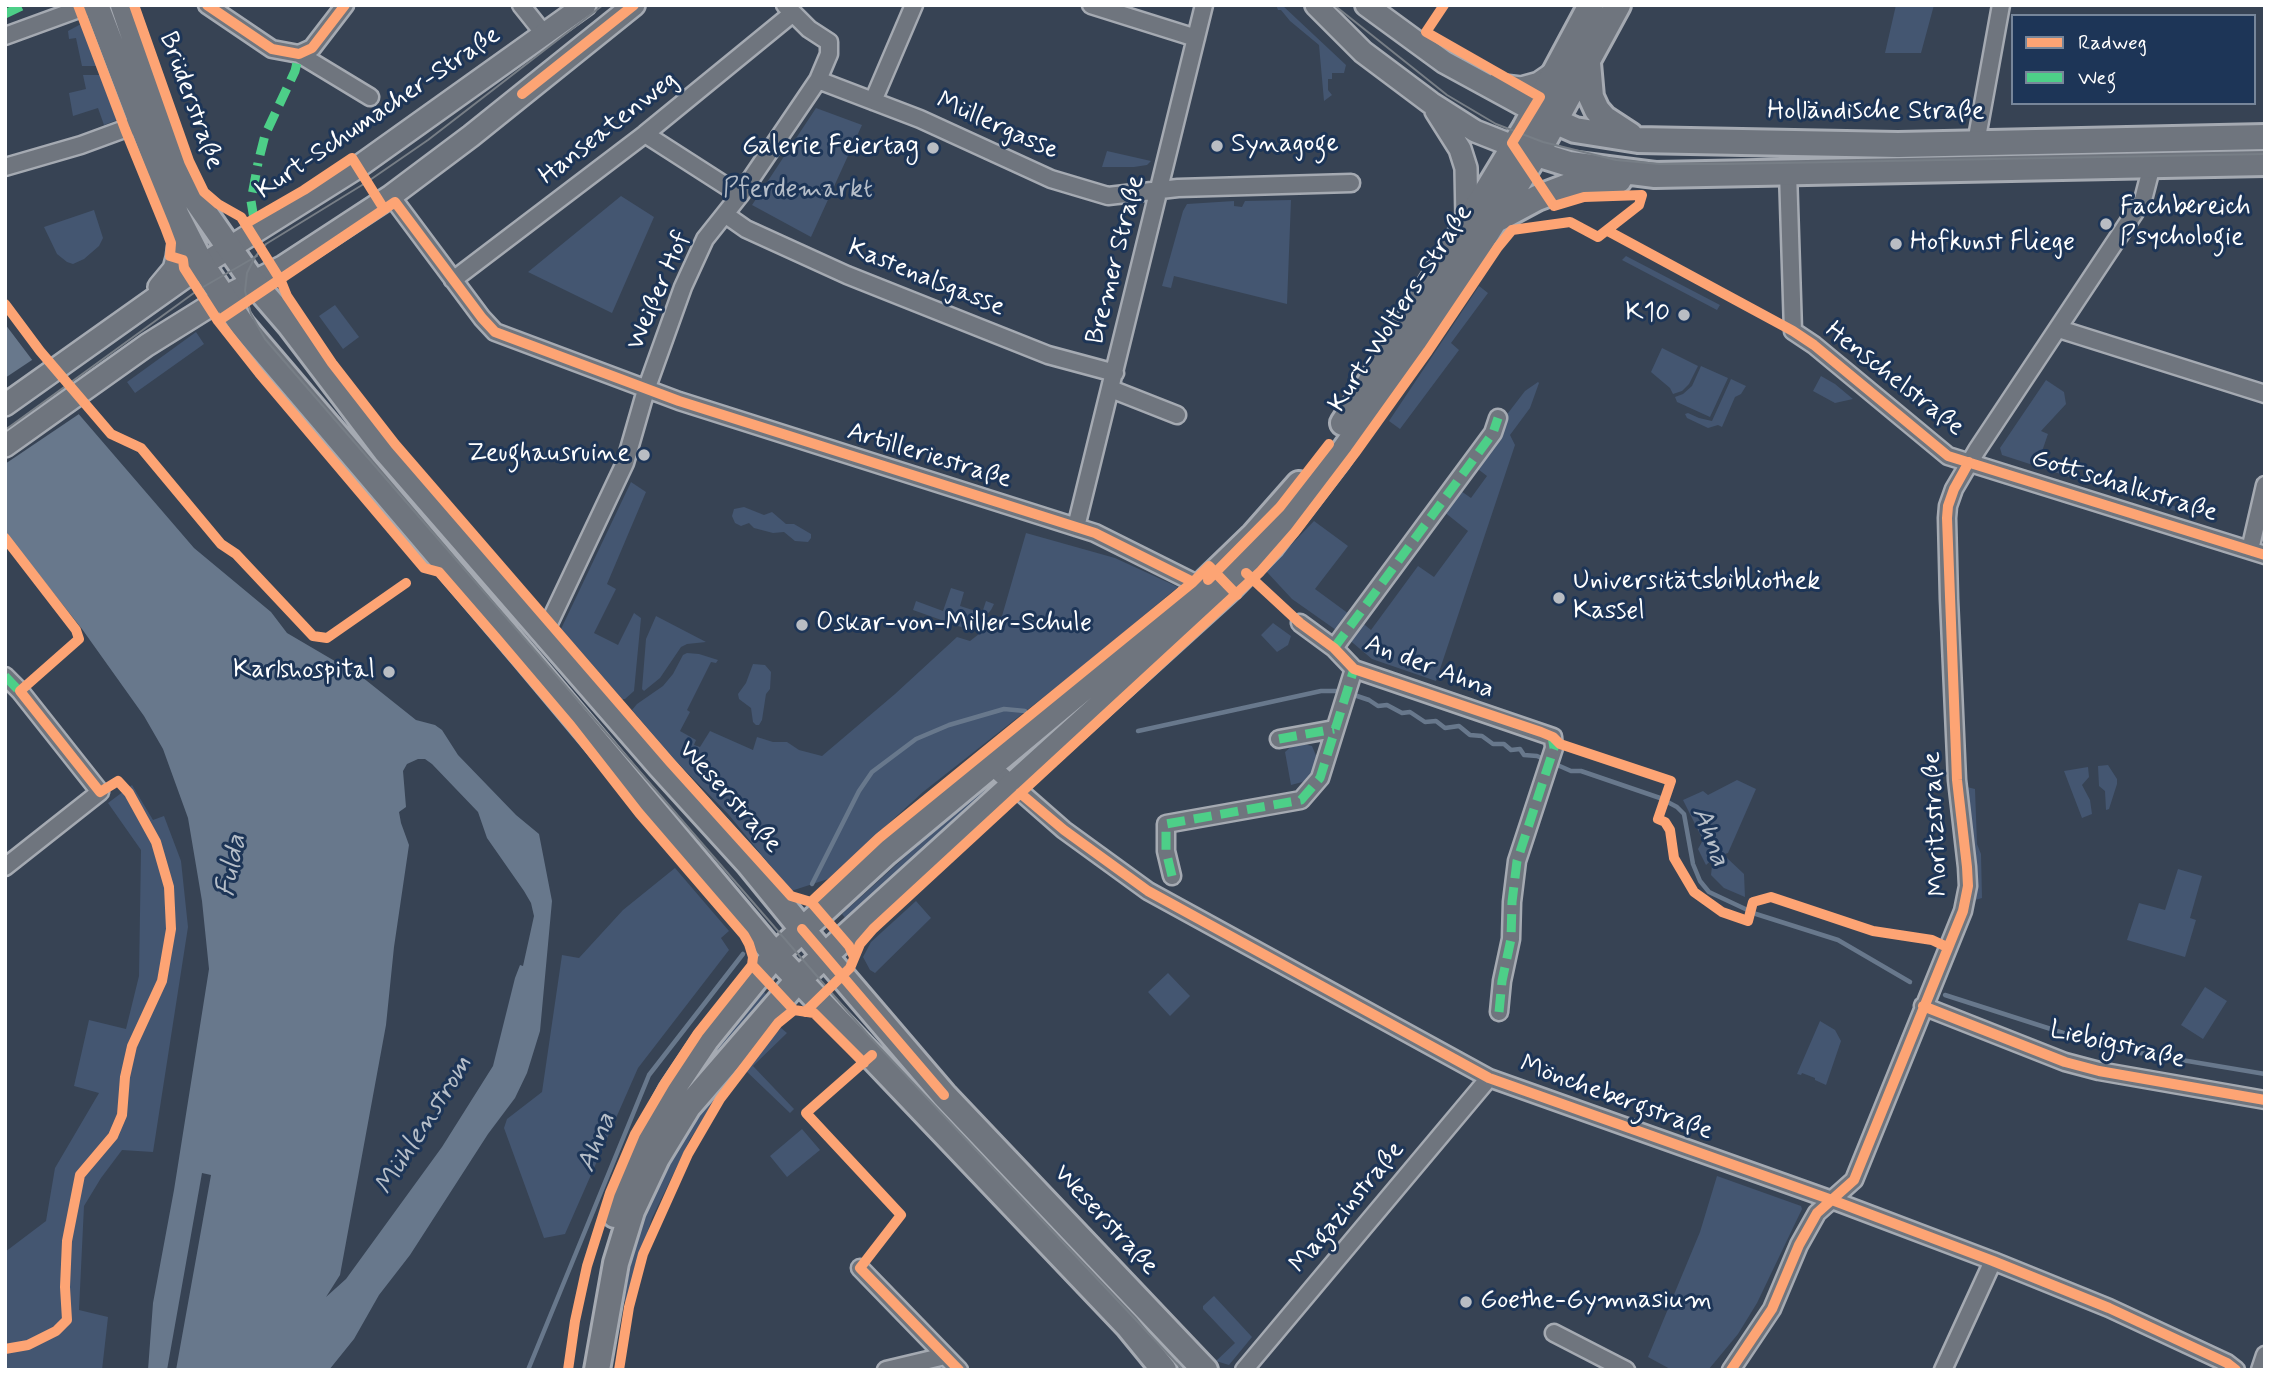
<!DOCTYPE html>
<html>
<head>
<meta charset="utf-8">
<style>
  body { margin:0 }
  #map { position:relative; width:2270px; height:1375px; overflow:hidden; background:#374354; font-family:Mynerve,sans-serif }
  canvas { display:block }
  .frame { position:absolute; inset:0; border:7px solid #fff; pointer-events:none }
  .legend { position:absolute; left:2011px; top:14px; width:245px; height:91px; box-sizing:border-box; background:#1d3557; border:2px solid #77869a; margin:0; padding:9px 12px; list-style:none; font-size:21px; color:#fff }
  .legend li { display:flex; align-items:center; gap:14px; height:35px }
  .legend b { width:35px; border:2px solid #77869a }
</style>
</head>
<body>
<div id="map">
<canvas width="2270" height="1375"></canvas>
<div class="frame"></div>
<ul class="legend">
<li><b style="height:9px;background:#fda474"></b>Radweg</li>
<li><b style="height:9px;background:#4dcf88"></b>Weg</li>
</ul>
</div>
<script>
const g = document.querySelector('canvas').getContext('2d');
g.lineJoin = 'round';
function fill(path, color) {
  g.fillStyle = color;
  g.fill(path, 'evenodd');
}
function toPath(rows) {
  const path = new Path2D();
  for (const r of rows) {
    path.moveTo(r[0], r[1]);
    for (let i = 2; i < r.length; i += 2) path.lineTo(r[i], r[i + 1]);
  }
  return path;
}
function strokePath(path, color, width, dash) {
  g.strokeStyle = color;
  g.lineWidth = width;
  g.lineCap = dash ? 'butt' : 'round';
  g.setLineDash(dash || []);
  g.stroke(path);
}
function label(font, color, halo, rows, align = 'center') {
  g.font = font + ' Mynerve,sans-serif';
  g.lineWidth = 6;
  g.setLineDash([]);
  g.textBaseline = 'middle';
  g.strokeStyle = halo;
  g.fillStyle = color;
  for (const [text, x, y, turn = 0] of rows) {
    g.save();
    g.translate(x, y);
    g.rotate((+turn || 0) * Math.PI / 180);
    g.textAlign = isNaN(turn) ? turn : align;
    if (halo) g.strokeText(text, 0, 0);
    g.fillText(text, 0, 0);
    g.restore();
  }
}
fill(toPath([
  [1276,5,1282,5,1346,65,1344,73,1332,73,1332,79,1328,79,1328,90,1332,95,1324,101,1319,45,1290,21,1281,10,1278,10],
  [1896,5,1934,5,1921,53,1885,53],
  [81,24,97,66,82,66,76,38,69,39,68,31],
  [83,75,100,75,117,120,104,125,98,108,73,116,69,93,86,89],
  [816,108,862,125,811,237,752,205],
  [1107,151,1151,161,1147,165,1134,167,1102,167],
  [621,196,654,217,612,313,528,272],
  [1291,200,1287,304,1174,276,1171,288,1162,286,1183,211,1187,204,1234,201,1234,206,1242,207,1245,201],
  [94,210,103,238,99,246,84,259,73,264,67,262,57,254,44,227],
  [1626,256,1720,305,1717,310,1622,260],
  [1479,286,1488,293,1451,343,1459,350,1400,429,1389,421],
  [335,305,359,337,343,349,319,316],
  [196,332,204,344,135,393,127,382],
  [1662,348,1698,366,1689,384,1682,391,1673,394,1670,388,1651,372],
  [1701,366,1728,378,1710,417,1677,402,1675,397,1683,394,1692,386],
  [1821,376,1835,384,1853,399,1835,403,1813,391],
  [1731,379,1746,386,1741,394,1735,397,1722,427,1718,425,1708,428,1687,418,1685,414,1688,413,1699,418,1712,421],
  [2046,380,2064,392,2066,404,2041,431,2048,434,2038,463,2180,508,2178,512,2002,455,2000,448],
  [1538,382,1539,383,1530,408,1510,435,1515,445,1436,681,1372,659,1347,638,1360,621,1371,630,1418,566,1434,577,1468,531,1443,511,1458,489,1471,498,1487,476,1474,466,1508,420,1505,417,1525,391],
  [631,482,646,492,607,584,616,589,594,633,618,645,634,613,641,618,634,691,625,699,622,699,561,629],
  [744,507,764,515,772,512,786,524,794,524,811,534,811,538,808,542,795,541,784,532,773,533,754,528,749,523,741,526,735,523,732,516,734,509],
  [1314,521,1348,546,1315,589,1349,614,1336,630,1292,599,1266,571],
  [1026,533,1115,558,1178,587,1083,666,923,792,828,879,791,891,729,815,670,755,632,710,637,704,663,686,673,674,683,655,687,653,699,654,718,660,716,663,711,662,687,710,690,712,680,731,696,740,694,745,700,747,710,731,753,750,757,737,773,742,787,742,799,750,822,756,895,694,957,637,970,641,1002,616],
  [951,588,964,592,960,606,982,613,986,601,994,604,991,610,980,622,961,627,913,610,916,601,943,611],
  [656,616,706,642,687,644,681,647,660,678,644,691,642,689,646,639],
  [1273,623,1291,636,1288,645,1277,652,1261,635],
  [753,664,765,665,771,672,770,689,766,694,762,720,759,725,756,725,753,722,751,708,739,699,738,694,746,683],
  [1303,744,1312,746,1317,758,1310,780,1291,785,1285,752,1293,745],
  [2108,765,2117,779,2117,784,2109,809,2106,810,2105,791,2099,786,2098,766],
  [2088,767,2089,777,2082,785,2090,800,2092,814,2082,818,2064,771],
  [1737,780,1756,789,1728,853,1715,857,1706,865,1698,849,1703,840,1683,800,1703,791,1708,795],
  [132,785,153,820,164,816,181,861,188,927,153,1152,122,1150,101,1178,84,1206,79,1310,108,1317,102,1370,5,1370,5,1252,46,1221,55,1168,99,1093,74,1086,89,1020,126,1029,139,976,141,850,108,803],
  [983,786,990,793,849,923,842,914],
  [1963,786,1975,789,1977,844,1981,854,1982,898,1972,901],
  [1727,858,1744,874,1745,897,1724,888,1711,875,1712,866],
  [675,868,729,931,721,938,729,950,638,1068,565,1234,544,1238,504,1128,507,1119,542,1092,562,955,579,958,623,910],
  [2178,869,2202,876,2190,918,2196,920,2185,957,2127,940,2139,903,2165,910],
  [916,901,931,918,875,973,870,970,863,957,871,942],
  [1168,973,1190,996,1170,1016,1148,992],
  [758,986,769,997,701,1077,667,1110],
  [2205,987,2227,1001,2203,1039,2181,1025],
  [1820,1021,1835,1030,1841,1041,1826,1085,1815,1080,1815,1078,1802,1073,1801,1075,1797,1074],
  [781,1028,787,1033,753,1066,794,1109,790,1113,744,1069],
  [736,1065,739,1068,690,1139,668,1185,652,1218,638,1262,630,1300,627,1302,623,1301,631,1265,628,1259,638,1227,673,1151,700,1109],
  [802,1129,820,1150,787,1177,770,1156],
  [1717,1176,1801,1206,1802,1209,1757,1303,1738,1334,1714,1363,1708,1370,1672,1370,1648,1357,1700,1232],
  [1214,1296,1252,1337,1229,1365,1216,1361,1235,1343,1203,1309,1203,1306]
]), '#445671');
fill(toPath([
  [5,324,33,361,194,548,271,612,287,633,362,677,416,720,435,725,442,730,458,755,516,815,539,834,552,901,540,1031,527,1073,515,1098,488,1134,410,1255,379,1295,354,1339,329,1370,176,1370,211,1175,202,1173,167,1370,148,1370,153,1303,174,1190,209,969,202,901,188,818,163,749,144,716,82,629,5,532],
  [418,759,425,759,432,764,478,812,487,838,524,891,531,903,534,916,523,966,520,965,515,978,493,1066,442,1147,346,1279,326,1297,340,1275,386,1025,394,947,409,845,401,823,399,812,406,807,403,771,407,764]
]), '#68788c');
fill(toPath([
  [35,358,82,412,5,464,5,378]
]), '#374354');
strokePath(toPath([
  [1351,694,1369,700,1378,706,1387,705,1402,713,1410,712,1425,722,1436,721,1445,728,1459,726,1470,735,1482,736,1493,744,1504,744,1511,750,1520,749,1524,755,1537,756,1571,771,1581,771,1660,798,1677,807,1684,814,1693,864,1700,881,1709,892,1756,914,1838,940,1910,982],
  [1138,731,1321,691,1343,691],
  [812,884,859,791,872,772,916,739,949,725,1004,709,1025,711],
  [1945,995,2110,1048,2265,1074],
  [528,1370,649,1075,743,954]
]), '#68788c', 4.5);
const street = toPath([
  [207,5,272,49,299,54,370,97],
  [521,5,545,35],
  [1091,5,1196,38],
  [5,36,90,5],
  [299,54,312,48,345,5],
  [818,80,920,119,1051,179,1108,196,1178,188,1351,183],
  [873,101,914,5],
  [645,134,740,195],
  [1976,143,2001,5],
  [5,167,81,145,149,120],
  [1788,172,1793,331,1814,345,1948,456,2265,555],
  [391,196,482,318,495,332,679,401,1095,533,1193,582,1205,595],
  [726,215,746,229,847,275,1048,355,1115,373],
  [453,280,645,134,793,13],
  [2059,329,2265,394],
  [1111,389,1177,415],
  [1076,527,1204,5],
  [2250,550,2265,485],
  [1300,623,1334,648,1354,669,1553,737,1554,748,1517,861,1512,902,1511,939,1502,981,1499,1012],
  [544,634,625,463,646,390,683,287,705,239,740,195,818,80,829,54,829,42,809,29,785,5],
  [1334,648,1493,433,1498,418],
  [5,676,20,691,100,792,5,867],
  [1279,739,1334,729],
  [991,766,1064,830,1148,891,1489,1078,1832,1200,1993,1261,2109,1308,2227,1363,2236,1370],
  [1172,876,1166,851,1166,824,1301,800,1320,778,1354,669],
  [1923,1006,2065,1062,2099,1071,2265,1100],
  [860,1268,959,1370],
  [1554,1333,1626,1370],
  [886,1370,945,1356],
  [1244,1370,1489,1078],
  [1731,1370,1772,1309,1799,1245,1817,1213,1854,1180,1963,911,1968,886,1967,867,1957,780,1949,599,1947,518,1948,506,1954,489,1977,450,2143,200,2152,165],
  [1943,1370,1993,1261],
  [2260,1370,2265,1355]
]);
const secondary = toPath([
  [1316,5,1363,52,1431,103,1475,131,1513,146],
  [1366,5,1444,62,1534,111],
  [1495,85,1521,88,1539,83,1555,72],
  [1436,111,1460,149,1466,168,1467,220],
  [159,287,174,269,177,258,180,237,177,221],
  [5,405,202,265,358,167,585,5],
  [5,446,147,345,224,297,284,266,391,196,471,136,634,5]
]);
const primary = toPath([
  [96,5,177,216,202,265,243,326,525,657,775,955,1128,1326,1164,1370],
  [123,5,175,157,196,200,253,282,290,325,385,450,660,766,749,864,802,929,944,1095,1205,1370],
  [1588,63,1591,97,1597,110,1604,118,1630,135],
  [1541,115,1575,130,1638,140,1898,145,2265,137],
  [1524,150,1569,164,1655,175,2265,163],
  [1496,220,1537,198,1571,185,1619,180],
  [1343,423,1380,367,1525,128,1591,5],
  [615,1215,638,1154,671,1092,706,1040,775,955,886,853,1168,618,1254,535,1299,484],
  [597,1370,616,1263,632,1211,657,1158,688,1107,798,980,1230,588,1271,546,1338,459,1418,345,1545,139,1618,5]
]);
strokePath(street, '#a5aab2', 21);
strokePath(secondary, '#a5aab2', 26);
strokePath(primary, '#a5aab2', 30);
strokePath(street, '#6f757e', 16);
strokePath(secondary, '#6f757e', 21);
strokePath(primary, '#6f757e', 24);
strokePath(toPath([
  [603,5,428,140,367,182,266,244,255,257,247,273,245,291,251,314,265,339,868,1035,1183,1370],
  [1334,5,1447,95,1496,124,1543,142,1616,160,1659,164,1727,164,2265,154],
  [5,430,198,290,257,256]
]), '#777e86', 2);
strokePath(toPath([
  [5,14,24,5],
  [260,155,265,135,295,71,299,54],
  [254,219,251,201,258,163],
  [1334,648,1493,433,1498,418],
  [5,676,24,696],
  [1279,739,1334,729],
  [1172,876,1166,851,1166,824,1301,800,1320,778,1354,669],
  [1499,1012,1502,981,1511,939,1512,902,1517,861,1554,748,1552,736]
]), '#4dcf88', 9, [18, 9]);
strokePath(toPath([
  [78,5,125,129,165,227,171,243,170,256,183,260,184,268,218,321,259,373,424,568,439,572,498,640,571,726,639,813,744,935,749,944,753,957,752,965,698,1033,665,1083,635,1134,610,1193,587,1266,575,1321,568,1370],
  [134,5,189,161,204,192,218,204,241,217,281,281,287,296,332,363,395,444,670,762,791,896,811,902,849,946,854,957],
  [207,5,272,49,299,54,312,48,345,5],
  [522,94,634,5],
  [245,224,304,190,352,158,384,209],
  [1608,231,1793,331,1814,345,1948,456,2265,555],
  [5,304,40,351,111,434,141,448,221,544,236,554,313,636,327,638,406,583],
  [218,321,395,202,482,318,495,332,679,401,1095,533,1193,582],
  [5,538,76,630,79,639,20,691,100,792,118,781,129,793,156,842,169,887,171,929,162,981,132,1046,125,1077,122,1115,113,1136,80,1175,67,1241,65,1287,67,1320,56,1331,28,1345,5,1349],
  [1246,573,1300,623,1334,648,1354,669,1541,732,1553,737,1560,744,1671,781,1658,819,1665,822,1670,830,1674,858,1694,892,1722,912,1748,921,1753,902,1771,897,1873,931,1932,940,1947,947],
  [1208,580,1280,507,1329,444],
  [1020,793,1064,830,1148,891,1489,1078,1832,1200,1993,1261,2109,1308,2227,1363,2236,1370],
  [811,902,879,838,1193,582,1209,566,1237,595],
  [802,929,944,1095],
  [752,965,794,1010,814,1013,864,1063],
  [1923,1006,2065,1062,2099,1071,2265,1100],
  [805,1012,850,968,860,944,873,929,1260,572,1295,532,1355,453,1428,351,1498,247,1512,230,1570,222,1598,237,1639,205,1642,195,1584,197,1554,206,1512,143,1540,97,1426,32,1444,5],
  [872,1055,806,1113,901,1215,860,1268,959,1370],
  [619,1370,629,1307,643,1254,688,1154,720,1099,778,1023,794,1010],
  [1731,1370,1772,1309,1799,1245,1817,1213,1854,1180,1963,911,1968,886,1967,867,1957,780,1947,518,1948,506,1954,489,1969,462]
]), '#fda474', 10);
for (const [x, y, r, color] of [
  [1217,146,7,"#b9bdc3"],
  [933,148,7,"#b9bdc3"],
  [2106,224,7,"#b9bdc3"],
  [1896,244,7,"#b9bdc3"],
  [1684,315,7,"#b9bdc3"],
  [644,455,7,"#b9bdc3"],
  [1559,598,7,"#b9bdc3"],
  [802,625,7,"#b9bdc3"],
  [389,672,7,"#b9bdc3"],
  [1466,1302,7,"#b9bdc3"]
]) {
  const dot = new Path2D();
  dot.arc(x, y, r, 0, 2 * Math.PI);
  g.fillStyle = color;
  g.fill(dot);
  strokePath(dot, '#1d3557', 2.5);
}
label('26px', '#fff', '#1d3557', [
  ["Brüderstraße",190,101,70],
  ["Holländische Straße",1876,113],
  ["Kurt-Schumacher-Straße",379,114,-34],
  ["Müllergasse",997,127,24],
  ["Hanseatenweg",609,129,-38],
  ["Bremer Straße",1117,260,-76],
  ["Kastenalsgasse",926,279,22],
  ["Weißer Hof",660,291,-67],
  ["Kurt-Wolters-Straße",1402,309,-57],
  ["Henschelstraße",1894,380,38],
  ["Artilleriestraße",929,457,17],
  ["Gottschalkstraße",2124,487,17],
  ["An der Ahna",1429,668,21],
  ["Weserstraße",729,798,48],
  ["Moritzstraße",1937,824,-93],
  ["Liebigstraße",2117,1046,13],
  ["Mönchebergstraße",1616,1099,20],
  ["Magazinstraße",1348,1208,-50],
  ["Weserstraße",1105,1221,47]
]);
label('26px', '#fff', '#1d3557', [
  ["Synagoge",1231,146],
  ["Galerie Feiertag",919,148,"right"],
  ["Fachbereich",2120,209],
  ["Psychologie",2120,239],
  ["Hofkunst Fliege",1910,244],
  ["K10",1670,315,"right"],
  ["Zeughausruine",630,455,"right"],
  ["Universitätsbibliothek",1573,583],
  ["Kassel",1573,613],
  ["Oskar-von-Miller-Schule",816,625],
  ["Karlshospital",375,672,"right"],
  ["Goethe-Gymnasium",1480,1302]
], 'left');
label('26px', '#b5bdc8', '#1d3557', [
  ["Pferdemarkt",798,191]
]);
label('italic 28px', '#b6bec8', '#1d3557', [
  ["Ahna",1709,837,69],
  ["Fulda",233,866,-79],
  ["Mühlenstrom",425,1126,-58],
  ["Ahna",598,1143,-68]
]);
</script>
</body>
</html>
